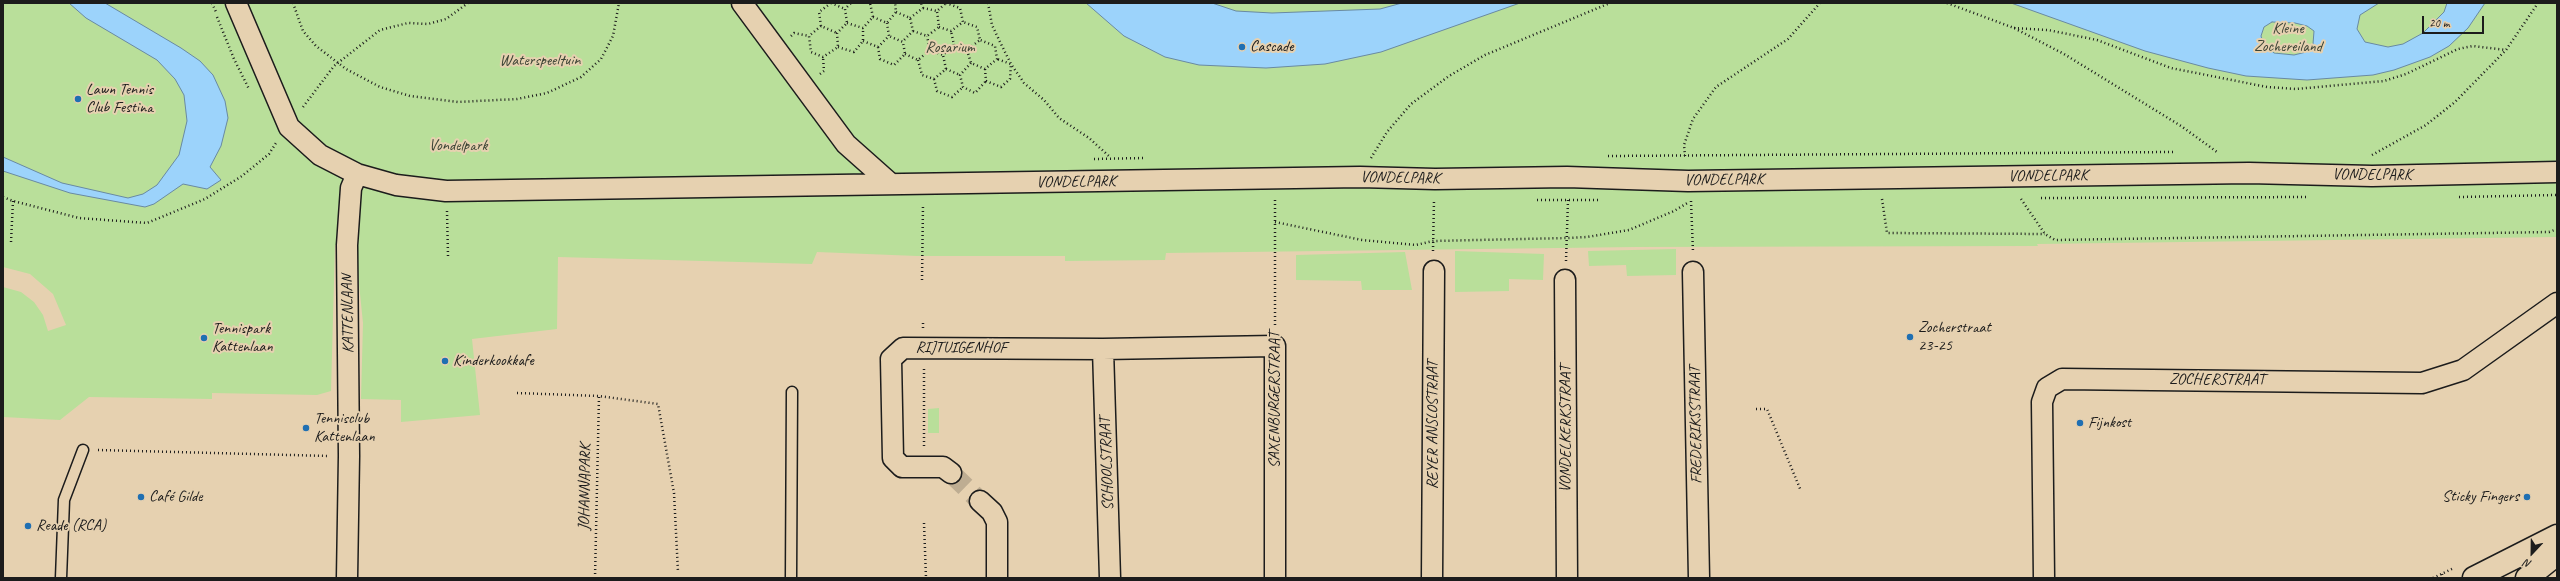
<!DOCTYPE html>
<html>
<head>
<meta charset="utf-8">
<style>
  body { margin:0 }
  #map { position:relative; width:2560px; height:581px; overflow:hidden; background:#e6d1b0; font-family:Caveat,sans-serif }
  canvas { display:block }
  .frame { position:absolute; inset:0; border:4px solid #1c1c1c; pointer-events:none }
  .north { position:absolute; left:2512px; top:533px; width:40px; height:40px; -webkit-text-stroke:3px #e6d1b0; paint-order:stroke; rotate:202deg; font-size:11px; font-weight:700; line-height:16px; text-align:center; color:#1c1c1c }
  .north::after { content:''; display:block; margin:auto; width:14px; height:18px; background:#1c1c1c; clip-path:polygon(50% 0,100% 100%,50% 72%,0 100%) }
  .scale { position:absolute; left:2422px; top:16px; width:62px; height:18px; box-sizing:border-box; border:2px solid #1c1c1c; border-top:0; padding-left:5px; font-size:12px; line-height:14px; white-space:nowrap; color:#1c1c1c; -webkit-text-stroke:3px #e6d1b0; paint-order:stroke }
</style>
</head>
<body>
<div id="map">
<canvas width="2560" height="581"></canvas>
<div class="frame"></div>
<div class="north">N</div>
<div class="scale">20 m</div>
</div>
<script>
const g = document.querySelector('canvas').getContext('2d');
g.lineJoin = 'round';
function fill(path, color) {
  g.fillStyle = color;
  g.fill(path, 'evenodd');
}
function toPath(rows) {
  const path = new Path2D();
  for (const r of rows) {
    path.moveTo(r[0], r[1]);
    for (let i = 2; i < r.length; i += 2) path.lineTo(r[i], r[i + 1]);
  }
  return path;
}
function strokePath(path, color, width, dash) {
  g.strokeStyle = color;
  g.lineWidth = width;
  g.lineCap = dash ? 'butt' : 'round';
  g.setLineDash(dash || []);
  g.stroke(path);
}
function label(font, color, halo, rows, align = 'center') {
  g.font = font + ' Caveat,sans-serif';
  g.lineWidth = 4;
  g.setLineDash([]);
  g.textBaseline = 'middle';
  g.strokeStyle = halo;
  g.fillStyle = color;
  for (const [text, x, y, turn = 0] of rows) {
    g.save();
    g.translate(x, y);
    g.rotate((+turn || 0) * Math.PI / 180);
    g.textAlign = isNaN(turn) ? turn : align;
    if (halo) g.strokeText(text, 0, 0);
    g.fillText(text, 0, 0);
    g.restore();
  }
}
fill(toPath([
  [3,3,2557,3,2557,237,2037,244,2038,246,1636,247,1166,253,1165,260,1065,261,1065,256,917,256,817,252,812,264,558,257,557,329,472,339,480,415,401,422,401,400,361,399,363,323,355,245,335,245,331,391,317,395,212,393,212,399,89,397,60,420,3,417,3,287,21,292,34,302,43,315,48,331,66,325,53,294,30,274,3,267],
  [1676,249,1676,275,1627,276,1626,265,1589,266,1588,251],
  [1455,251,1544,254,1543,280,1509,279,1509,291,1455,292],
  [1405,252,1412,290,1362,290,1361,281,1296,280,1296,255],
  [939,408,939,433,928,433,928,409]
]), '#b9df9a');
const water = toPath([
  [69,3,105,3,181,48,200,61,213,75,225,101,228,118,221,146,210,167,221,180,207,189,183,184,154,204,145,207,70,193,3,171,3,157,62,183,128,198,143,194,157,185,179,155,187,121,184,95,175,79,157,60,86,18,69,3],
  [1086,3,1212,3,1236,11,1272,13,1380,9,1402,3,1520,3,1381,52,1325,64,1266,68,1199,65,1165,57,1124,36,1086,3],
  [2011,3,2379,3,2360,15,2357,29,2365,42,2388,47,2403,44,2423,33,2444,12,2447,3,2485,3,2468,28,2449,46,2430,57,2394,70,2373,75,2307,80,2246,76,2208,68,2145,51,2011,3],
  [2272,22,2295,23,2307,26,2314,31,2313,44,2306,52,2294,55,2274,53,2263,43,2261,36,2264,27,2272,22]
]);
fill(water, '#9cd3fb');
strokePath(water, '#698aa2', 1);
strokePath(toPath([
  [951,473,980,501]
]), '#bead92', 20, [20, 10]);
const lane = toPath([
  [61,578,64,500,83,450],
  [791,578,792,392]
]);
const street = toPath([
  [236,3,289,127,320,155,357,174,396,185,446,191,1360,177,1435,179,1567,177,1688,181,2249,173,2372,176,2557,172],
  [742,3,846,144,891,184],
  [1693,272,1699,578],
  [1565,280,1567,578],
  [1103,349,1110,578],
  [951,473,943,467,902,467,893,458,891,359,903,348,1103,349,1275,346,1275,578],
  [980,501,992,512,997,522,997,578],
  [347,578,349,456,347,245,351,188,357,174],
  [1432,578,1434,271],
  [2044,578,2042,402,2047,388,2062,379,2422,383,2463,370,2557,303]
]);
const secondary = toPath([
  [2474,578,2557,536],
  [2527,578,2557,554]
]);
strokePath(lane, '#1c1c1c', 13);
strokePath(street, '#1c1c1c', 23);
strokePath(secondary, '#1c1c1c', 25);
strokePath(toPath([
  [212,3,216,12],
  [293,3,303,31,316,46,346,69,380,87,410,96,458,102,517,99,547,93,581,77,601,59,613,36,619,3],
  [831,3,819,12,821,26,837,33],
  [831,3,845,9],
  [988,3,992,25,1001,44,1011,64,1024,83,1044,100,1059,118,1089,138,1110,157],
  [1947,3,2014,28,2064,54,2181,126,2217,152],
  [923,8,937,11,946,3],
  [896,12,910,18,913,31,903,41],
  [217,17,234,59,249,89],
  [873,17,887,23,896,12,895,3],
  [910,18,923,8,921,3],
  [847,23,863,28,873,17,870,3],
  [821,26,809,36,811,52,823,57,838,47,837,33,847,23,845,9,851,3],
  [939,27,951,31,963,22,960,8,946,3],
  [2014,28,2048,30,2097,40,2171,68,2267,87,2296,89,2384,81,2406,74,2458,49,2473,46,2506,50],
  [913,31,927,36,939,27,937,11],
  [791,36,794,33,809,36],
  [863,41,878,47,889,36,887,23],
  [954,45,967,50,980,40,977,27,963,22],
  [838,47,854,52,863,41,863,28],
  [878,47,880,59,894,65,905,54,903,42,889,36],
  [930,50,943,55,954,45,951,31],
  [967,50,971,63,985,69,997,59,995,46,980,40],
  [905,54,918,60,930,50,927,36],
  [918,60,922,75,934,79,946,69,943,55],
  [971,63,960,75,963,87,975,93,986,81],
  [946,69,960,75],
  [985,69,986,81,1001,87,1010,79,1011,64,997,59],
  [820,74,824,71,823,57],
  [934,79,937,91,952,97,963,87],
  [303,107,334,66,380,30,408,23,428,24,446,19,468,3],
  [2372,155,2426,125,2455,102,2506,50,2538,3],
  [1608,156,2173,152],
  [1685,156,1684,145,1693,119,1716,87,1788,39,1820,3],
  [1371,158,1387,132,1411,104,1449,76,1485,55,1610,3],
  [1094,159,1145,158],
  [3,197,13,201,79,218,147,223,205,199,242,176,269,154,276,143],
  [2459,197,2557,195],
  [2041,198,2308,197],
  [1882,199,1887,233,2045,234],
  [2021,199,2045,234,2055,240,2549,232,2557,229],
  [1537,200,1598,200],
  [1691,201,1693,252],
  [447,211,448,256],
  [1275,222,1362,240,1416,245,1433,241,1567,238,1587,237,1629,230,1674,211,1689,202],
  [11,242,13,201],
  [1433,251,1434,200],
  [1566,261,1568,200],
  [922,280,923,204],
  [1275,325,1275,198],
  [923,328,923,321],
  [517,393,599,396,658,404,674,493,678,572],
  [1756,409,1767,409,1801,491],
  [924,446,924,367],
  [98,450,329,456],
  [924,523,926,578],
  [2442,574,2443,578],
  [595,578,599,396],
  [2433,578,2454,568]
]), '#1c1c1c', 2.5, [1, 3]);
strokePath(lane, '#e6d1b0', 10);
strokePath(street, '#e6d1b0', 20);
strokePath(secondary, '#e6d1b0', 22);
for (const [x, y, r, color] of [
  [1242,47,4,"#1f6fb2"],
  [78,99,4,"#1f6fb2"],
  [1910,337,4,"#1f6fb2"],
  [204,338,4,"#1f6fb2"],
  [445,361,4,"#1f6fb2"],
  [2080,423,4,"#1f6fb2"],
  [306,428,4,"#1f6fb2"],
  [141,497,4,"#1f6fb2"],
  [2527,497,4,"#1f6fb2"],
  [28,526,4,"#1f6fb2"]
]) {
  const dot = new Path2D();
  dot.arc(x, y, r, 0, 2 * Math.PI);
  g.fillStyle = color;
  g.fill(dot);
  strokePath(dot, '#e6d1b0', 1.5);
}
label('16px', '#3b4335', '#e6d1b0', [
  ["Kleine",2288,29],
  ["Zochereiland",2288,47],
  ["Rosarium",950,48],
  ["Waterspeeltuin",540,61],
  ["Vondelpark",458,146]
]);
label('16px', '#1c1c1c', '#e6d1b0', [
  ["Cascade",1250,47],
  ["Lawn Tennis",86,90],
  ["Club Festina",86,108],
  ["Zocherstraat",1918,328],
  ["23-25",1918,346],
  ["Tennispark",212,329],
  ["Kattenlaan",212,347],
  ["Kinderkookkafe",453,361],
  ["Tennisclub",314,419],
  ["Kattenlaan",314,437],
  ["Fijnkost",2088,423],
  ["Café Gilde",149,497],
  ["Sticky Fingers",2519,497,"right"],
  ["Reade (RCA)",36,526]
], 'left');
label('16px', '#1c1c1c', '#e6d1b0', [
  ["VONDELPARK",2372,175],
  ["VONDELPARK",2048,176,-1],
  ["VONDELPARK",1400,178,1],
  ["VONDELPARK",1724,180,-1],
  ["VONDELPARK",1076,182,-1],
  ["KATTENLAAN",348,314,-91],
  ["RIJTUIGENHOF",961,348],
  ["ZOCHERSTRAAT",2217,380],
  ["SAXENBURGERSTRAAT",1275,400,-90],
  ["REYER ANSLOSTRAAT",1433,425,-90],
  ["FREDERIKSSTRAAT",1696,425,-91],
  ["VONDELKERKSTRAAT",1566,429,-90],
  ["SCHOOLSTRAAT",1107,464,-92],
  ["JOHANNAPARK",585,487,-89]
]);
</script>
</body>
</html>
